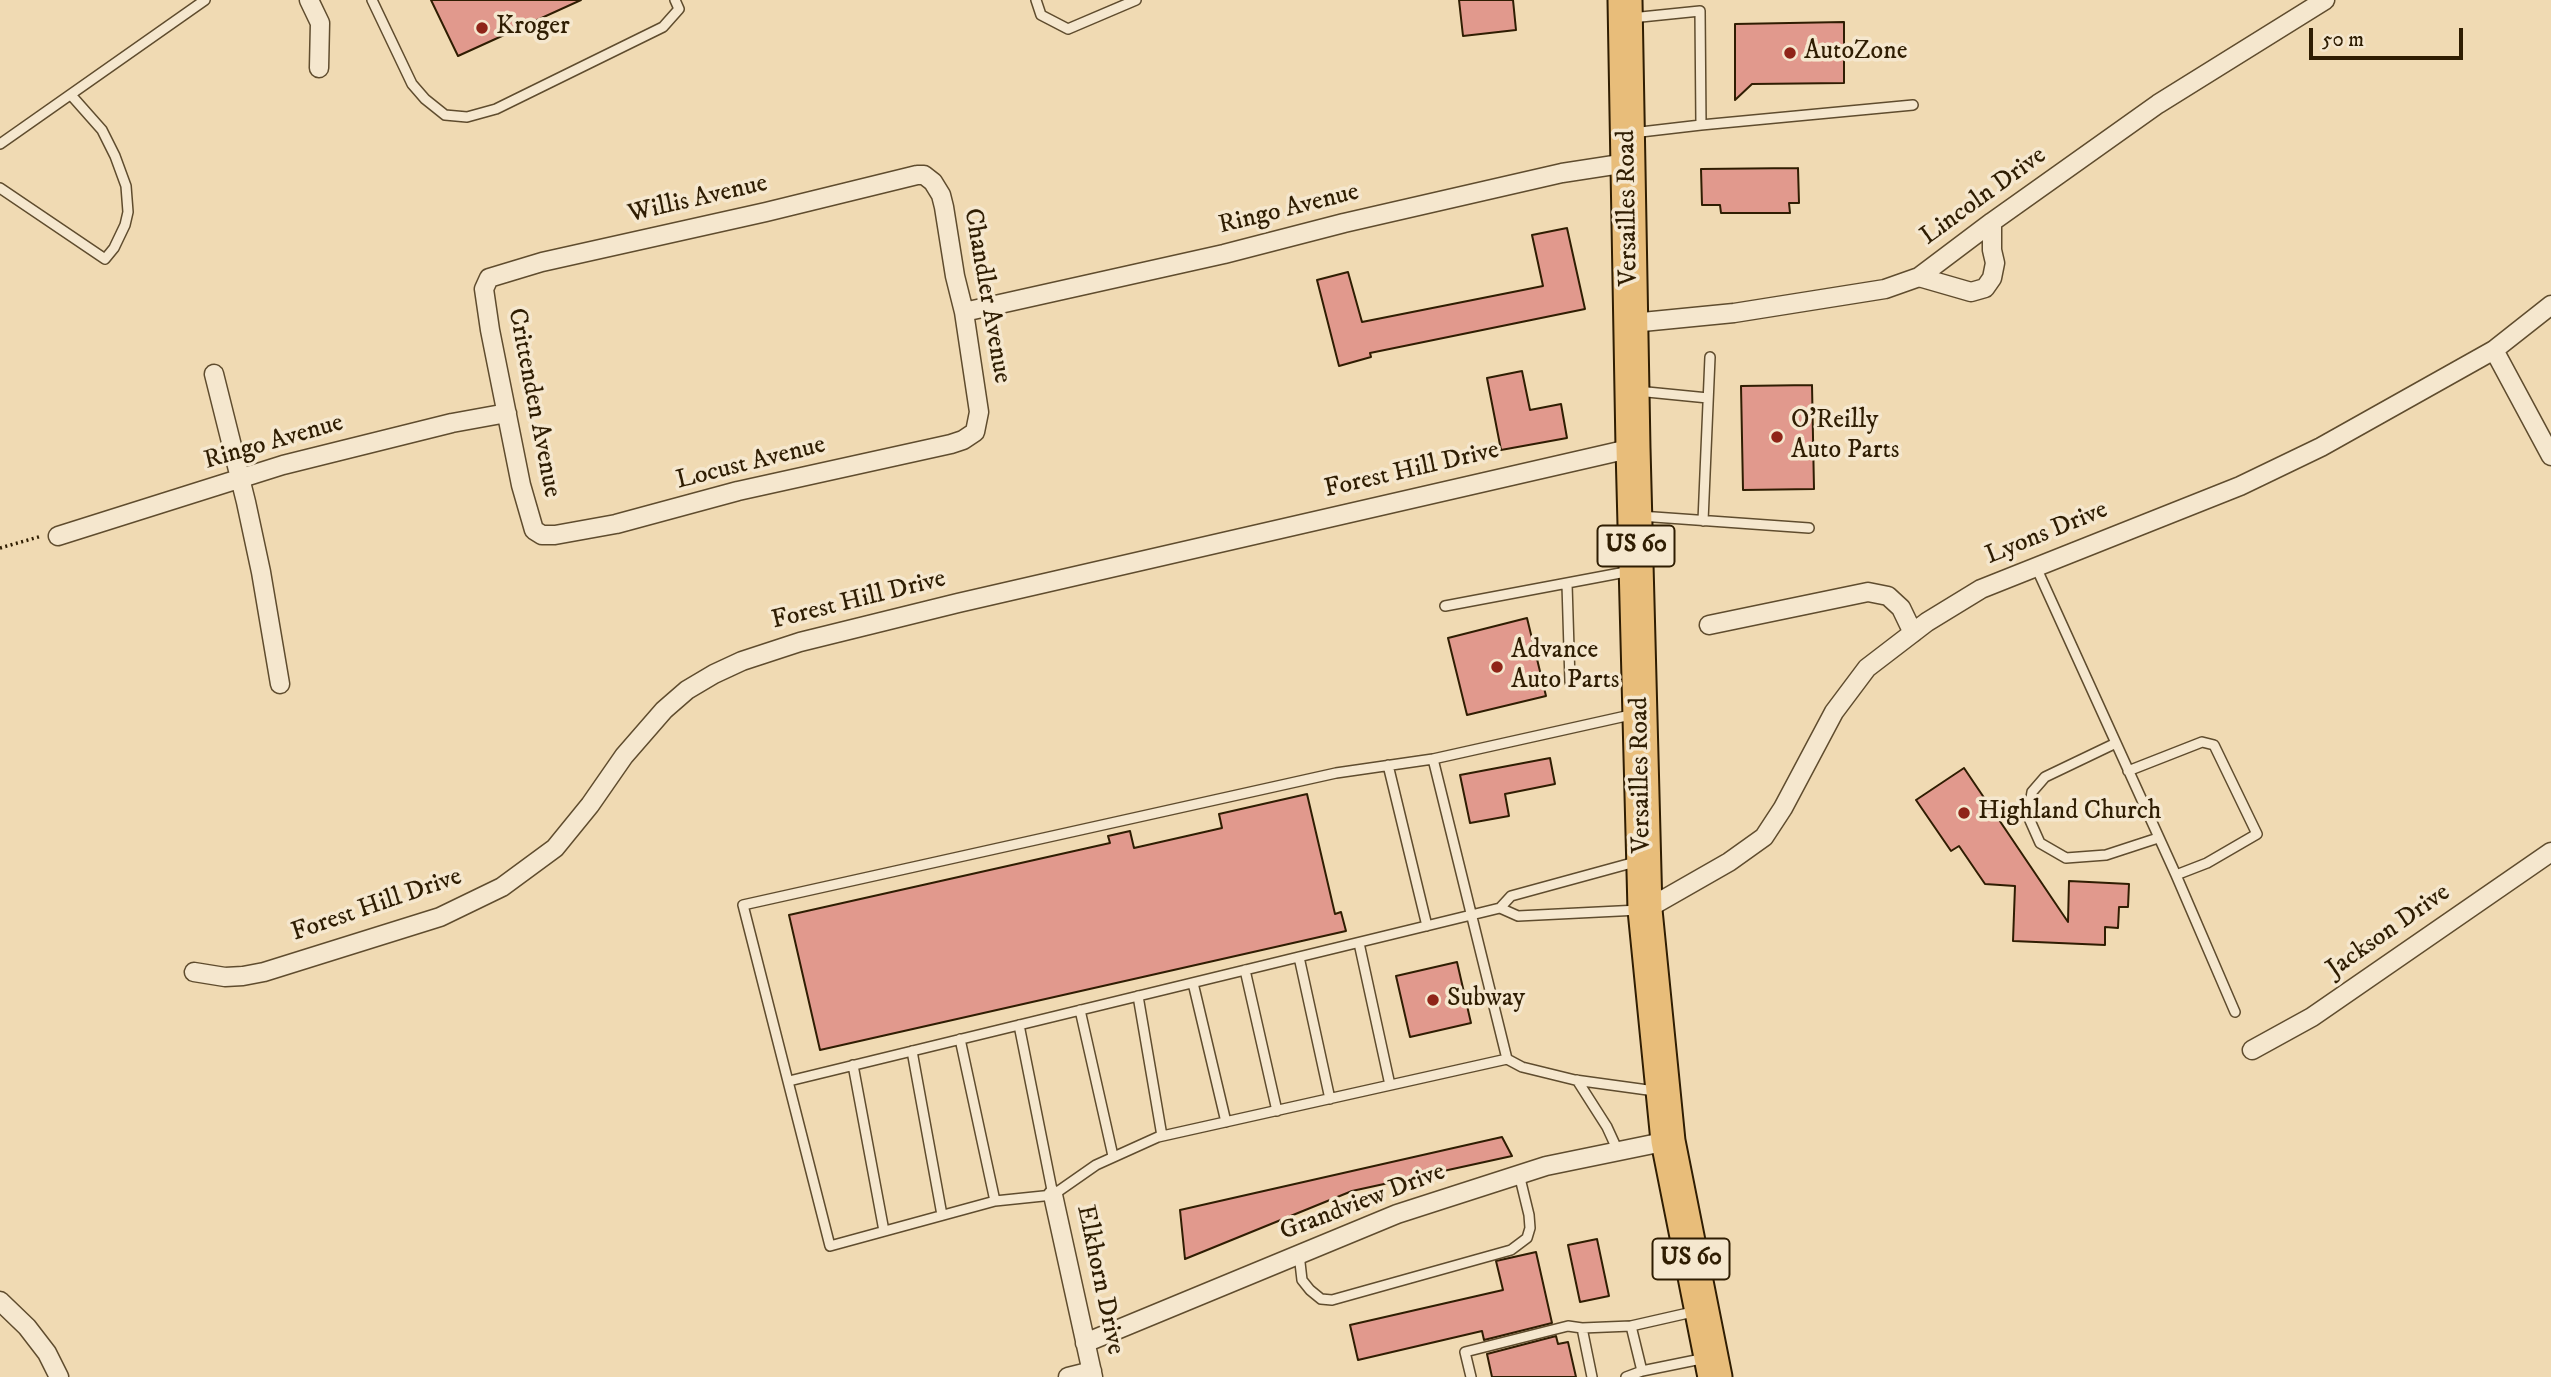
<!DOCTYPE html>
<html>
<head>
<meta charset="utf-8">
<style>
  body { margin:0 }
  #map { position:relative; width:2551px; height:1377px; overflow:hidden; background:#f0dab3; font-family:"IM FELL DW Pica",serif }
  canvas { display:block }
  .scale { position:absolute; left:2309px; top:28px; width:154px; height:32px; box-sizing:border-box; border:4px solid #2f1d02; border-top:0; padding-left:9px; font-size:21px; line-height:24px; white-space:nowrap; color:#2f1d02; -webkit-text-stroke:5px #f5e7ce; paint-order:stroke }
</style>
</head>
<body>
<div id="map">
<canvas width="2551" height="1377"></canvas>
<div class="scale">50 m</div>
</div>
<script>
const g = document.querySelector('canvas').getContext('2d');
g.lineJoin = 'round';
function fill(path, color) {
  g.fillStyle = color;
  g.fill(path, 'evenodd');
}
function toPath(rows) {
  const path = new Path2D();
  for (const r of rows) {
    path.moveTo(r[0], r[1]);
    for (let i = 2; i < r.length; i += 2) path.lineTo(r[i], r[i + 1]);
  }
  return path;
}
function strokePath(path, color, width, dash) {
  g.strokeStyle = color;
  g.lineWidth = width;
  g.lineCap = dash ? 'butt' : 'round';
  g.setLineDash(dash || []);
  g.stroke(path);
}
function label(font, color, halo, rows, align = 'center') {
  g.font = font + ' "IM FELL DW Pica",serif';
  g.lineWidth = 7;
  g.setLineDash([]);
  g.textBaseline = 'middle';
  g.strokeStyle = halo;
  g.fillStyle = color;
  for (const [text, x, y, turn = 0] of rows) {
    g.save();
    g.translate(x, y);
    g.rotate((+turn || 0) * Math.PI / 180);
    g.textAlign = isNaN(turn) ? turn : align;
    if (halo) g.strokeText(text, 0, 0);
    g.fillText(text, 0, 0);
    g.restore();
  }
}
const building = toPath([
  [431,0,581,0,458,56,431,0],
  [1459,0,1513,0,1516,30,1463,36,1459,0],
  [1844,22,1844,83,1752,84,1735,100,1735,24,1844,22],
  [1798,168,1799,203,1789,203,1790,213,1721,213,1720,205,1702,205,1701,169,1798,168],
  [1567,228,1585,309,1370,353,1371,357,1339,366,1317,280,1348,272,1362,322,1543,286,1532,235,1567,228],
  [1522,371,1530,410,1561,404,1567,438,1501,450,1487,378,1522,371],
  [1812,385,1814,489,1743,490,1741,386,1812,385],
  [1527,618,1546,696,1467,715,1448,638,1527,618],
  [1550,758,1555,784,1505,794,1509,816,1470,823,1460,775,1550,758],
  [1964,768,2068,922,2069,881,2129,884,2128,907,2119,907,2118,928,2105,927,2105,945,2013,941,2015,886,1985,884,1959,846,1951,851,1916,800,1964,768],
  [1307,794,1335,914,1341,912,1346,931,820,1050,789,915,1110,843,1108,836,1130,831,1134,848,1222,828,1219,814,1307,794],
  [1457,962,1471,1023,1410,1037,1396,976,1457,962],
  [1502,1137,1512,1156,1352,1191,1185,1259,1180,1210,1502,1137],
  [1597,1239,1609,1296,1580,1302,1568,1245,1597,1239],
  [1536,1252,1552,1323,1484,1340,1482,1331,1358,1360,1350,1325,1503,1290,1496,1261,1536,1252],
  [1556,1336,1558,1344,1568,1342,1576,1377,1492,1377,1487,1354,1556,1336]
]);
fill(building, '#e1998d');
strokePath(building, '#2f1d02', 2);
const lane = toPath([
  [372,0,412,84,425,99,445,115,467,117,496,109,663,27,679,9,675,0],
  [1036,0,1041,15,1068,29,1136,0],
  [1631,18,1700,11,1701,125,1632,133],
  [1701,125,1913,105],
  [0,144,205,0],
  [0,188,105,259,114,248,125,225,128,212,126,186,115,156,102,130,71,95],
  [1637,391,1708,398],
  [1640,516,1809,528],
  [1703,521,1710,357],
  [2036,567,2176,875,2235,1012],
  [1567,584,1570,682],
  [1445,606,1631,571],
  [1635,714,1433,759,1507,1059,1522,1067,1575,1080,1655,1091],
  [2116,743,2045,777,2032,792,2028,816,2040,843,2066,858,2106,855,2158,838],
  [1433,759,1336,773,743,905,830,1246,995,1201,1053,1195,1096,1165,1158,1137,1507,1059],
  [1388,765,1427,926],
  [2128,771,2202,742,2214,745,2257,834,2207,863,2176,875],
  [1500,908,1518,916,1639,910],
  [1359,943,1390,1085],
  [1299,957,1330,1099],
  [1245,970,1277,1111],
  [1193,983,1226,1122],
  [1138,996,1162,1136],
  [1080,1010,1113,1156],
  [1019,1025,1053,1195],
  [960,1039,995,1201],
  [912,1051,942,1215],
  [853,1065,884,1231],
  [1577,1080,1607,1127,1618,1151],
  [789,1081,1500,908,1511,896,1639,861],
  [1299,1254,1302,1280,1310,1290,1321,1299,1332,1300,1511,1250,1527,1238,1530,1228,1529,1215,1519,1174],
  [1697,1311,1631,1326,1642,1371,1706,1358],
  [1471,1377,1465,1352,1568,1326,1582,1328],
  [1592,1377,1582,1328,1631,1326],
  [1626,1377,1642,1371]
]);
const street = toPath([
  [309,0,320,23,319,68],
  [917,175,924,175,933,182,941,195,944,207,955,276,964,312,979,412,975,432,963,440,951,444,738,491,616,524,555,535,542,535,534,530,521,485,490,330,484,289,489,278,542,262,766,212,917,175],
  [1919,277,1971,292,1985,288,1992,278,1995,263,1992,250,1992,222],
  [964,312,1224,254,1344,223,1562,173,1627,163],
  [1632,323,1734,313,1885,289,1919,277,1992,222,2158,104,2325,0],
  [2494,350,2551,456],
  [214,374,246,502,261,572,280,684],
  [58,536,283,465,452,423,507,413],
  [1709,625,1868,592,1888,596,1901,608,1913,633],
  [1645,910,1729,862,1764,837,1783,808,1834,712,1867,668,1927,622,1981,589,2240,486,2321,447,2494,350,2551,305],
  [194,972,225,977,243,976,264,972,440,917,502,887,555,848,590,805,624,756,664,710,687,690,714,674,742,661,800,642,958,603,1633,448],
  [2252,1050,2312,1017,2551,852],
  [1053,1195,1093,1377],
  [0,1301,27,1327,47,1353,59,1377],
  [1085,1343,1397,1214,1546,1166,1668,1141],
  [1068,1377,1092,1371]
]);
const highway = toPath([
  [1625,0,1633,448,1645,910,1668,1141,1715,1377]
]);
strokePath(lane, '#5f4c2e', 12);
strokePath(street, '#5f4c2e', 21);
strokePath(highway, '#2f1d02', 37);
strokePath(toPath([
  [0,548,42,536]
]), '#2f1d02', 3.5, [2, 3.5]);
strokePath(lane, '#f5e7ce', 9);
strokePath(street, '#f5e7ce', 18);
strokePath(highway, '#e8bd7a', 33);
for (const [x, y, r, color] of [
  [482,28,7,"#8f2418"],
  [1790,53,7,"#8f2418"],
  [1777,437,7,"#8f2418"],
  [1497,667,7,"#8f2418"],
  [1964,813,7,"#8f2418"],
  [1433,1000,7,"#8f2418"]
]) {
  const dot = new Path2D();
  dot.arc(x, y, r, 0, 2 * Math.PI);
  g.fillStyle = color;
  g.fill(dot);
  strokePath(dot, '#f5e7ce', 2.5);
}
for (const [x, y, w] of [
  [1636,546,77],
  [1691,1259,77]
]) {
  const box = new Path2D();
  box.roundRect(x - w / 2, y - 20.5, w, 41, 5);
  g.fillStyle = '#f5e7ce';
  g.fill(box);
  strokePath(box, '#2f1d02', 2);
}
label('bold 24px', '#2f1d02', null, [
  ["US 60",1636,546],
  ["US 60",1691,1259]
]);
label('26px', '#2f1d02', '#f5e7ce', [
  ["Kroger",496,28],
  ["AutoZone",1804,53],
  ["O'Reilly",1791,422],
  ["Auto Parts",1791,452],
  ["Advance",1511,652],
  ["Auto Parts",1511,682],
  ["Highland Church",1978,813],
  ["Subway",1447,1000]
], 'left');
label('26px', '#2f1d02', '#f5e7ce', [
  ["Lincoln Drive",1984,197,-36],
  ["Willis Avenue",698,200,-13],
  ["Versailles Road",1629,208,-91],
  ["Ringo Avenue",1289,210,-14],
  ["Chandler Avenue",986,296,80],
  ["Crittenden Avenue",533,403,79],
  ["Ringo Avenue",274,443,-16],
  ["Locust Avenue",751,464,-14],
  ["Forest Hill Drive",1412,471,-13],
  ["Lyons Drive",2047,534,-22],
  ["Forest Hill Drive",859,601,-14],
  ["Versailles Road",1642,775,-91],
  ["Forest Hill Drive",377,906,-19],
  ["Jackson Drive",2389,932,-35],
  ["Grandview Drive",1363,1203,-21],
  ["Elkhorn Drive",1099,1280,78]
]);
</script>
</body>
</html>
